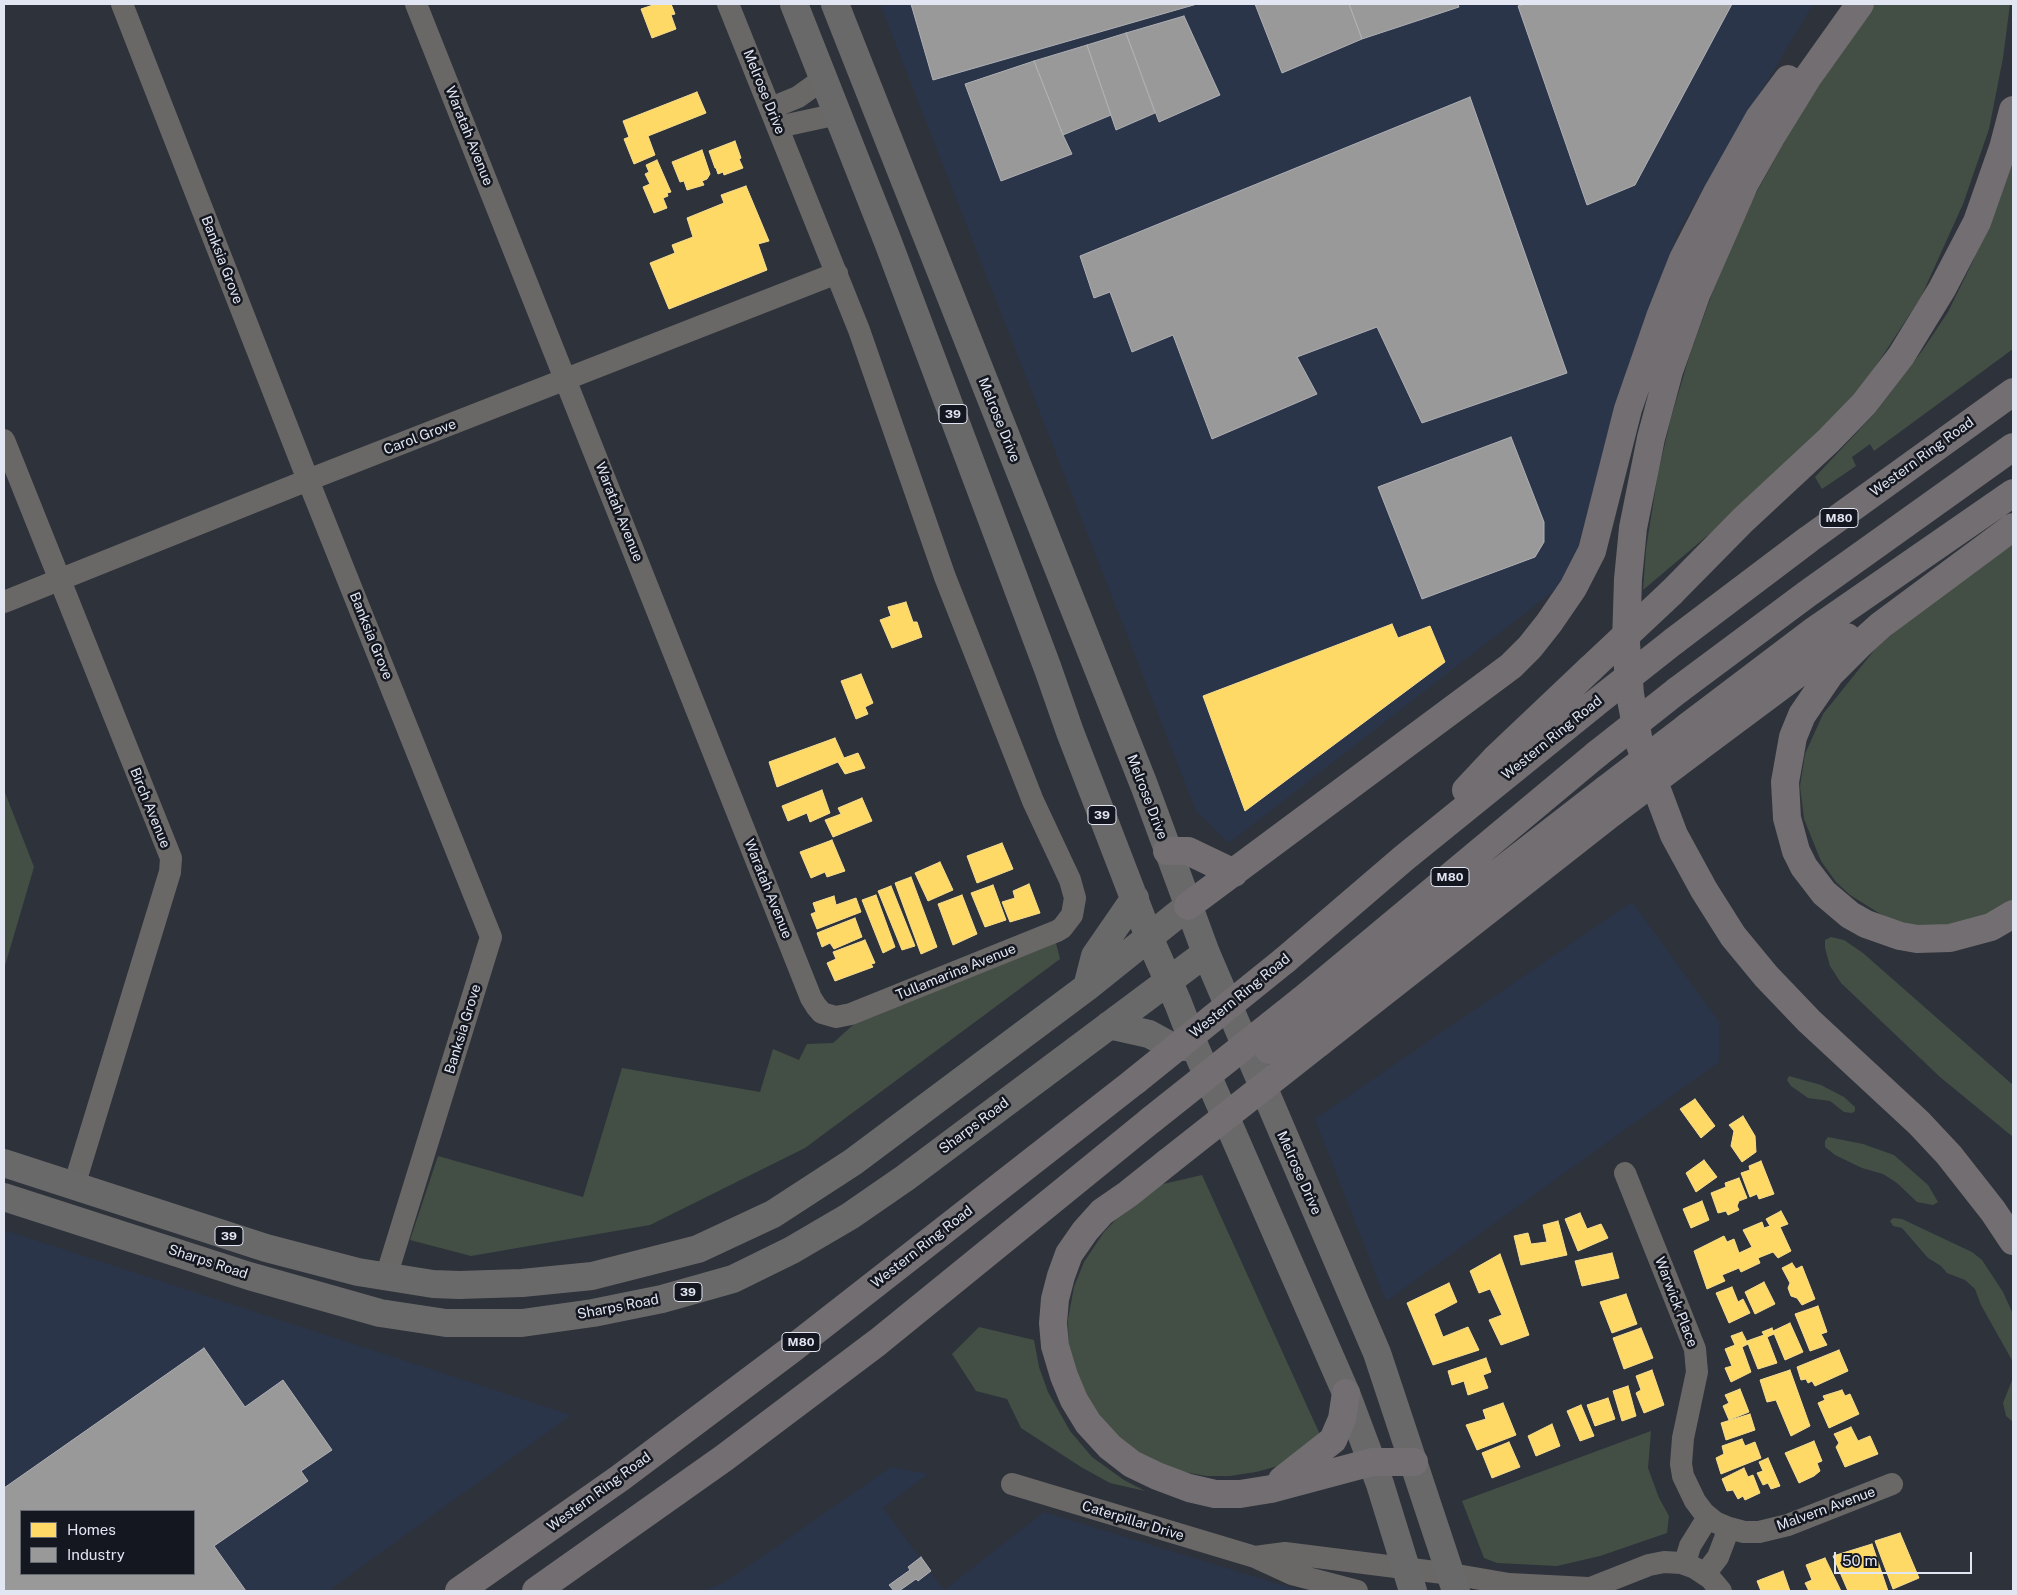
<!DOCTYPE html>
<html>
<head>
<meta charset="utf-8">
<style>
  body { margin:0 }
  #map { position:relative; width:2017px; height:1595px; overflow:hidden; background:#2e323b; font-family:"Public Sans",sans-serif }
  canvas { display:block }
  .frame { position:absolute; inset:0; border:5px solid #e1e6f2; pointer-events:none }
  .legend { position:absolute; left:20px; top:1510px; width:175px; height:65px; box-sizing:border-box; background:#14171f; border:1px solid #666a73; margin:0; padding:6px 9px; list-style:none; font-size:15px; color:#e1e6f2 }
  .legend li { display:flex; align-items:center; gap:10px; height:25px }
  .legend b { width:25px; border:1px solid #666a73 }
  .scale { position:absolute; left:1834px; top:1552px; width:138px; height:22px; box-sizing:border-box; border:2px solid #e1e6f2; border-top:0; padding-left:6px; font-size:15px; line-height:18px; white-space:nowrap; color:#e1e6f2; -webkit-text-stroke:4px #14171f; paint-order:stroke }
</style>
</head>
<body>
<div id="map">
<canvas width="2017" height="1595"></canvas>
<div class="frame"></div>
<ul class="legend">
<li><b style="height:14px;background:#ffd966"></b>Homes</li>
<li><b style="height:14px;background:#999"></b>Industry</li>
</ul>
<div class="scale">50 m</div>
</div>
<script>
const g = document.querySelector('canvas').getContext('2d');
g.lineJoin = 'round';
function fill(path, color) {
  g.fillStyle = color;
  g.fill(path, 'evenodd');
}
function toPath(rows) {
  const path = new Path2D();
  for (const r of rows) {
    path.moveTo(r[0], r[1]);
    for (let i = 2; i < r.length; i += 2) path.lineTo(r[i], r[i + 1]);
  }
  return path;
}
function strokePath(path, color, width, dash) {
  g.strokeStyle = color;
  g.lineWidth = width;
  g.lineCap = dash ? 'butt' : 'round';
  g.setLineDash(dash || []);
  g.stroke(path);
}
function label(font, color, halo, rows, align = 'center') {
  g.font = font + ' "Public Sans",sans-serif';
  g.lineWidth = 5;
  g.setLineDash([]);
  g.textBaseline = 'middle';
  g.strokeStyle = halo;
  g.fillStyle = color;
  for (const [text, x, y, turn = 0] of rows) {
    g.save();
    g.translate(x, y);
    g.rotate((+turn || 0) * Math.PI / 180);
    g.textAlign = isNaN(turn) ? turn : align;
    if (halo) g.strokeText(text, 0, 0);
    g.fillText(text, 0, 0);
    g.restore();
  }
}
fill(toPath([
  [880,4,1813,4,1679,230,1615,413,1569,579,1229,843,1196,811],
  [1632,902,1719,1022,1719,1062,1386,1301,1315,1119],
  [4,1230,571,1415,328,1591,4,1591],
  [21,1511,194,1511,194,1574,21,1574],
  [891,1467,928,1474,883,1508,944,1590,1044,1512,1301,1591,702,1591,724,1583]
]), '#2b354a');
fill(toPath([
  [1874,4,2010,4,2003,58,1989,129,1963,204,1921,297,1863,386,1790,466,1643,590,1646,549,1658,473,1671,418,1690,354,1713,291,1750,204,1792,128,1834,62],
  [2013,159,2013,349,1874,451,1870,444,1852,457,1856,466,1822,489,1815,477,1875,413,1922,351,1948,312,1973,261],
  [2013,544,2013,902,1988,919,1928,929,1890,920,1850,895,1836,882,1821,861,1804,819,1800,786,1805,754,1823,714,1876,648,1910,619],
  [4,790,34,867,4,969],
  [1831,937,1844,940,1863,953,2013,1085,2013,1137,1940,1077,1841,983,1830,966,1825,948,1825,940],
  [1056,943,1060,959,805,1148,650,1225,471,1256,410,1240,438,1156,583,1197,622,1068,760,1092,773,1049,799,1060,807,1044,833,1043,853,1025],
  [1789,1076,1821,1085,1844,1097,1855,1107,1855,1111,1852,1113,1844,1112,1830,1101,1808,1098,1791,1086,1787,1080],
  [1828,1137,1863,1144,1894,1155,1928,1185,1938,1202,1933,1205,1917,1202,1897,1183,1883,1174,1862,1168,1835,1155,1825,1147,1825,1141],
  [1202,1175,1322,1439,1289,1463,1256,1472,1230,1476,1206,1476,1180,1471,1152,1461,1125,1443,1099,1418,1080,1385,1069,1358,1068,1319,1074,1287,1084,1262,1104,1232,1130,1205,1163,1184],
  [1893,1218,1902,1219,1940,1237,1972,1252,1982,1260,2003,1292,2013,1314,2013,1362,1981,1305,1975,1289,1965,1280,1947,1273,1941,1266,1928,1258,1902,1228,1893,1226,1890,1221],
  [979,1327,1034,1340,1039,1367,1048,1392,1070,1431,1092,1457,1124,1480,1145,1491,1110,1483,1081,1467,1021,1428,1007,1399,976,1391,952,1354],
  [2013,1378,2013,1422,2006,1416,2003,1403],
  [1651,1431,1648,1468,1659,1498,1669,1516,1667,1533,1600,1556,1557,1566,1497,1563,1484,1558,1462,1501]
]), '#434f45');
const homes = toPath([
  [656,4,671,4,675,14,671,15,676,29,652,38,641,9,656,4],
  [697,92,706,113,648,136,655,155,634,164,624,139,629,137,623,121,697,92],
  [735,141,741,158,739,159,743,168,724,175,723,172,718,174,716,168,715,168,709,151,735,141],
  [702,150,710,174,707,179,702,181,704,185,687,190,684,181,680,182,672,162,702,150],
  [657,160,671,192,667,193,668,196,663,198,667,208,654,213,643,187,650,184,645,174,649,172,646,165,657,160],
  [746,186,769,241,758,244,767,270,669,309,650,263,675,253,672,245,693,237,687,218,724,203,721,195,746,186],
  [906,602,913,622,917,622,922,637,892,648,880,620,891,616,888,607,906,602],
  [1392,624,1398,638,1430,626,1445,662,1245,811,1203,696,1392,624],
  [861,674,873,703,865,707,868,714,856,719,841,681,861,674],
  [835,738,844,758,858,753,865,768,845,774,838,762,777,787,769,762,835,738],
  [822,790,830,813,810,822,807,813,788,821,782,806,822,790],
  [862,798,872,821,833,837,825,820,841,814,838,808,862,798],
  [832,840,845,871,827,877,825,872,811,878,800,852,832,840],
  [1002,843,1013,869,977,883,967,856,1002,843],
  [940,862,953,890,928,901,915,873,940,862],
  [911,877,937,947,921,954,895,883,911,877],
  [1029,884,1040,913,1010,922,1002,902,1015,898,1013,891,1029,884],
  [993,885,1006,920,985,927,971,893,993,885],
  [891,886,915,946,902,950,878,891,891,886],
  [876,895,895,947,883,953,862,900,876,895],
  [962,895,977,934,953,945,938,904,962,895],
  [834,896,836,905,856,898,861,912,817,929,811,914,816,912,813,903,834,896],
  [855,918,862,937,834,949,830,943,822,947,817,933,855,918],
  [865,940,875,963,871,964,873,967,835,981,827,963,836,959,833,952,865,940],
  [1695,1099,1715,1126,1701,1138,1680,1109,1695,1099],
  [1743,1116,1755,1136,1756,1152,1742,1162,1731,1146,1734,1131,1729,1125,1743,1116],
  [1704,1160,1717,1177,1696,1192,1686,1173,1704,1160],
  [1761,1161,1774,1194,1759,1199,1757,1194,1750,1197,1741,1173,1750,1170,1749,1166,1761,1161],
  [1739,1178,1747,1198,1739,1201,1737,1206,1739,1210,1728,1215,1726,1211,1718,1213,1711,1193,1726,1187,1725,1183,1739,1178],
  [1702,1201,1709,1220,1691,1228,1683,1209,1702,1201],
  [1781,1211,1788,1224,1780,1227,1791,1251,1778,1258,1773,1252,1758,1258,1760,1263,1741,1272,1739,1268,1722,1275,1725,1281,1707,1289,1694,1251,1724,1236,1727,1242,1734,1239,1739,1253,1752,1247,1743,1230,1762,1222,1764,1228,1770,1226,1766,1219,1781,1211],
  [1580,1213,1587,1229,1601,1224,1608,1238,1578,1251,1565,1219,1580,1213],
  [1558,1221,1567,1255,1521,1265,1514,1236,1528,1233,1531,1244,1547,1242,1543,1225,1558,1221],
  [1612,1253,1619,1278,1582,1286,1575,1261,1612,1253],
  [1500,1254,1529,1335,1501,1345,1489,1320,1502,1315,1490,1289,1479,1293,1470,1271,1500,1254],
  [1792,1263,1796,1269,1802,1266,1815,1299,1802,1305,1797,1298,1791,1296,1788,1288,1790,1283,1782,1268,1792,1263],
  [1764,1282,1775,1304,1755,1314,1745,1292,1764,1282],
  [1449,1283,1457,1302,1434,1314,1443,1337,1468,1327,1479,1350,1433,1365,1407,1303,1449,1283],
  [1732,1287,1738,1302,1743,1299,1750,1313,1729,1323,1716,1293,1732,1287],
  [1626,1294,1637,1324,1612,1333,1600,1302,1626,1294],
  [1818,1306,1827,1332,1821,1334,1827,1345,1810,1351,1795,1314,1818,1306],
  [1790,1323,1803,1352,1785,1360,1773,1331,1790,1323],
  [1641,1328,1653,1358,1624,1369,1613,1338,1641,1328],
  [1772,1328,1774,1334,1767,1337,1777,1363,1758,1369,1747,1341,1764,1335,1762,1332,1772,1328],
  [1742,1332,1748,1344,1742,1347,1751,1372,1731,1382,1725,1368,1732,1366,1725,1349,1735,1345,1731,1336,1742,1332],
  [1839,1350,1848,1371,1815,1386,1812,1381,1808,1383,1806,1379,1801,1380,1797,1367,1839,1350],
  [1486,1358,1491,1372,1483,1375,1488,1388,1468,1395,1464,1381,1452,1385,1448,1371,1486,1358],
  [1652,1370,1664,1405,1644,1413,1636,1393,1641,1390,1636,1376,1652,1370],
  [1790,1370,1810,1426,1791,1436,1776,1400,1767,1402,1760,1380,1790,1370],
  [1628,1386,1636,1416,1622,1421,1613,1391,1628,1386],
  [1740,1389,1749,1412,1729,1420,1723,1406,1729,1403,1725,1395,1740,1389],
  [1842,1390,1845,1396,1850,1394,1859,1414,1829,1428,1818,1403,1825,1400,1823,1396,1842,1390],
  [1608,1398,1615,1419,1595,1426,1587,1405,1608,1398],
  [1503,1403,1516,1435,1477,1450,1466,1425,1486,1419,1483,1410,1503,1403],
  [1581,1405,1594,1436,1580,1441,1567,1411,1581,1405],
  [1750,1414,1755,1430,1726,1440,1721,1423,1750,1414],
  [1552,1424,1560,1446,1536,1456,1528,1436,1552,1424],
  [1851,1427,1858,1441,1870,1436,1878,1454,1845,1467,1836,1447,1839,1443,1834,1434,1851,1427],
  [1742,1439,1745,1446,1755,1442,1761,1458,1721,1474,1716,1458,1724,1454,1722,1446,1742,1439],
  [1814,1441,1822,1461,1817,1463,1820,1471,1814,1476,1799,1483,1785,1453,1814,1441],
  [1509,1442,1520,1467,1492,1478,1482,1453,1509,1442],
  [1768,1458,1780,1486,1771,1489,1768,1483,1763,1485,1757,1473,1763,1471,1759,1462,1768,1458],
  [1744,1468,1748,1477,1753,1475,1760,1493,1745,1500,1743,1496,1738,1499,1733,1490,1727,1491,1722,1479,1744,1468],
  [1900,1533,1919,1578,1893,1589,1875,1541,1900,1533],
  [1872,1544,1888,1591,1848,1591,1833,1556,1872,1544],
  [1825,1558,1841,1591,1809,1591,1805,1583,1812,1580,1806,1565,1825,1558],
  [1783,1571,1790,1591,1761,1591,1757,1581,1783,1571]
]);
fill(homes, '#ffd966');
strokePath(homes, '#f6dd90', 1);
const industry = toPath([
  [911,4,1197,4,933,80,911,4],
  [1255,4,1349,4,1362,39,1282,73,1255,4],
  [1349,4,1458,4,1459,7,1362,39,1349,4],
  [1525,4,1732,4,1635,185,1587,205,1518,6,1525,4],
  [1184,16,1220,95,1159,122,1126,33,1184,16],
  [1126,33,1155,113,1116,130,1087,45,1126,33],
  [1087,45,1111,115,1063,135,1034,61,1087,45],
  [1034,61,1063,135,1072,154,1001,181,965,84,1034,61],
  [1470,97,1567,373,1422,423,1377,327,1297,357,1317,394,1212,439,1173,335,1132,352,1110,292,1094,298,1080,256,1470,97],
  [1511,437,1544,522,1544,542,1535,557,1422,599,1378,487,1511,437],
  [204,1348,245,1407,283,1380,332,1450,301,1471,308,1481,214,1546,246,1591,4,1591,4,1488,204,1348],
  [21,1511,194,1511,194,1574,21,1574,21,1511],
  [921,1557,931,1571,918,1581,916,1579,899,1591,894,1591,889,1585,910,1570,908,1567,921,1557]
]);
fill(industry, '#999');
strokePath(industry, '#afb0b4', 1);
strokePath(toPath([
  [122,4,308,480,491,937,386,1277],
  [416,4,811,998,816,1006,822,1013,836,1017,851,1014,1057,931,1062,928,1072,915,1075,898,1070,880,1033,801,945,577,859,330,728,4],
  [771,108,798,97,823,79],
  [778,127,838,114],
  [4,440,171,858,170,872,74,1186],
  [4,602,308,480,837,273],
  [1625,1173,1695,1349,1697,1372,1683,1438,1681,1464,1683,1476,1695,1501,1704,1513,1715,1522,1729,1528,1744,1532,1759,1532,1788,1525,1892,1484],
  [1012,1484,1255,1557,1292,1574,1357,1591],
  [1255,1557,1285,1553,1451,1574,1509,1584,1588,1588],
  [1688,1565,1687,1556,1690,1546,1708,1517],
  [1705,1574,1718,1557,1729,1528],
  [1583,1591,1649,1565,1664,1562,1681,1563,1695,1568,1710,1578,1721,1591]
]), '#6a6867', 22);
strokePath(toPath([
  [794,4,888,242,1048,669,1070,732,1149,937,1178,1003,1195,1047,1346,1393,1380,1484,1413,1591],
  [835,4,1144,785,1206,953,1377,1353,1456,1591],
  [1087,987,1095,956,1135,898],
  [1109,1025,1149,1034,1173,1047,1195,1047],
  [4,1163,266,1248,358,1272,433,1284,459,1285,522,1283,592,1276,698,1249,773,1214,853,1162,1087,987,1188,906],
  [4,1197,249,1276,380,1313,446,1323,522,1323,593,1313,662,1299,733,1279,792,1250,850,1216,905,1178,1206,953]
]), '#6a696a', 28);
strokePath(toPath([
  [1860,4,1808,77,1771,137,1745,183,1696,295,1669,371,1651,438,1633,528,1628,579,1626,643,1630,694,1639,742,1674,835,1704,890,1733,936,1766,976,1809,1021,1919,1123,1949,1155,1993,1211,2013,1241],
  [2013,527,1881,625,1861,643,1830,674,1802,715,1793,737,1785,782,1787,818,1796,851,1804,867,1824,893,1850,915,1866,924,1900,936,1917,939,1950,938,1991,927,2013,914],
  [1671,593,1743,520,1828,441,1864,404,1901,356,1942,289,1977,222,2003,148,2013,110],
  [1674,641,1809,539,2013,392],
  [1678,690,1807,594,2013,447],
  [1687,727,1815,630,2013,493],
  [1694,751,1847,637],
  [1466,790,1495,759,1590,669],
  [1167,851,1188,851,1234,873],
  [1188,906,1511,666,1530,647,1549,623,1573,588,1592,551,1628,409,1660,317,1683,259,1718,191,1759,118,1788,79],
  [1285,960,1404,858,1593,705],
  [1302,1000,1597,754],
  [1310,1019,1606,789],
  [1319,1043,1613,812],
  [1168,1162,1128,1194,1102,1212,1085,1231,1069,1254,1061,1276,1055,1299,1053,1323,1055,1346,1064,1376,1074,1400,1088,1423,1110,1447,1132,1464,1157,1476,1189,1488,1215,1494,1240,1494,1271,1489,1372,1462,1414,1462],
  [1282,1480,1333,1440,1342,1419,1346,1393],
  [459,1591,620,1478,792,1349,1135,1081],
  [536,1591,724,1458,878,1342,1151,1120]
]), '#726e71', 28);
strokePath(toPath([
  [1590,669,1671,593],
  [1593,705,1674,641],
  [1597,754,1678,690],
  [1606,789,1687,727],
  [1613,812,1694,751],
  [1269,1050,1310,1019],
  [1135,1081,1285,960],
  [1151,1120,1302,1000],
  [1168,1162,1319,1043]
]), '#726e71', 28);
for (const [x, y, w] of [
  [953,414,28],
  [1839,518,38],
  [1102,815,28],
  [1450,877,38],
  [229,1236,28],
  [688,1292,28],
  [801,1342,38]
]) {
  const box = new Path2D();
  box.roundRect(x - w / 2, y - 9.5, w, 19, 4);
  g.fillStyle = '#14171f';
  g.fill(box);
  strokePath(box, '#e1e6f2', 1);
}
label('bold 12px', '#e1e6f2', null, [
  ["39",953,414],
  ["M80",1839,518],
  ["39",1102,815],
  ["M80",1450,877],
  ["39",229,1236],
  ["39",688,1292],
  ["M80",801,1342]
]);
label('14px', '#e1e6f2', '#14171f', [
  ["Melrose Drive",764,92,68],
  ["Waratah Avenue",469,136,68],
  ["Banksia Grove",222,260,69],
  ["Melrose Drive",999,420,68],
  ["Carol Grove",420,437,-21],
  ["Western Ring Road",1922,457,-36],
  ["Waratah Avenue",619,512,68],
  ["Banksia Grove",371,636,68],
  ["Western Ring Road",1552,738,-39],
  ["Melrose Drive",1147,797,69],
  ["Birch Avenue",150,808,68],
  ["Waratah Avenue",768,889,68],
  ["Tullamarina Avenue",956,972,-22],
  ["Western Ring Road",1240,996,-39],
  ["Banksia Grove",463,1029,-73],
  ["Sharps Road",974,1126,-37],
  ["Melrose Drive",1299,1173,66],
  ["Western Ring Road",922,1247,-38],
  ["Sharps Road",208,1262,18],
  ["Warwick Place",1676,1302,69],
  ["Sharps Road",618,1307,-11],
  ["Western Ring Road",599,1492,-36],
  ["Malvern Avenue",1826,1509,-20],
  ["Caterpillar Drive",1133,1521,17]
]);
</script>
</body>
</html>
